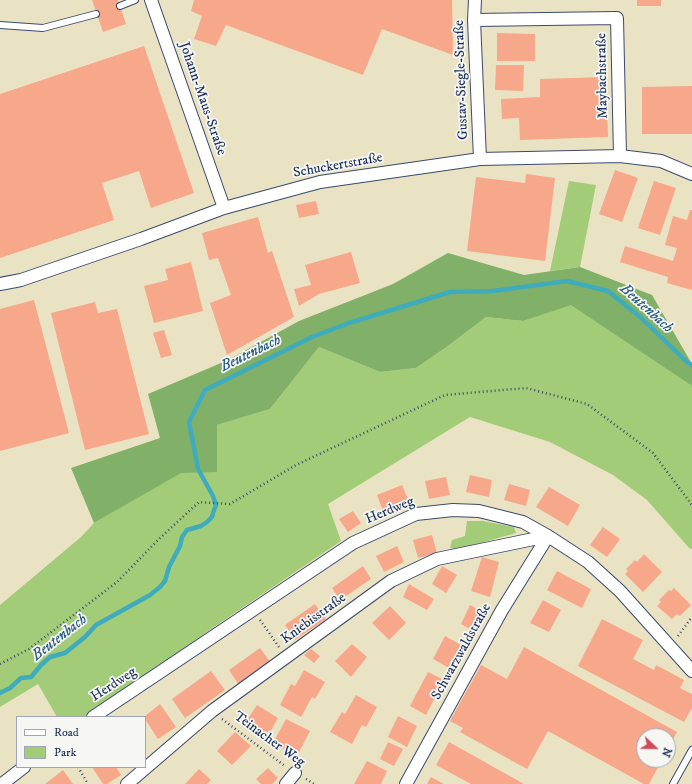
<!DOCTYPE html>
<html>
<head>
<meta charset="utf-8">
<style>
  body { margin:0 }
  #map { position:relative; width:692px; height:784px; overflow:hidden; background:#eae3c3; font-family:"IM FELL DW Pica",serif }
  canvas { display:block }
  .legend { position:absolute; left:16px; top:716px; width:130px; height:52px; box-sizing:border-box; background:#f6f6f2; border:1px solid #9ea6b7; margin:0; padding:5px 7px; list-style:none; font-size:12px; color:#1b2f5e }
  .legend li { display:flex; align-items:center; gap:8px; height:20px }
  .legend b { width:20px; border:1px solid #9ea6b7 }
  .north { position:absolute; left:636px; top:728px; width:40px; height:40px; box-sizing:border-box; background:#f6f6f2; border:1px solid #9ea6b7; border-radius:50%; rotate:112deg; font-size:11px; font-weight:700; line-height:16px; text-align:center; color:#1b2f5e }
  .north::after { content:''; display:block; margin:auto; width:14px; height:18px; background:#d1495b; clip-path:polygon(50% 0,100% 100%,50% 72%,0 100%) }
</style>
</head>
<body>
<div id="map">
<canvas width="692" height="784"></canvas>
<ul class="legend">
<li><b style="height:5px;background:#fff"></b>Road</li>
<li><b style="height:11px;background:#a2cc78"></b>Park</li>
</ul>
<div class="north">N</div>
</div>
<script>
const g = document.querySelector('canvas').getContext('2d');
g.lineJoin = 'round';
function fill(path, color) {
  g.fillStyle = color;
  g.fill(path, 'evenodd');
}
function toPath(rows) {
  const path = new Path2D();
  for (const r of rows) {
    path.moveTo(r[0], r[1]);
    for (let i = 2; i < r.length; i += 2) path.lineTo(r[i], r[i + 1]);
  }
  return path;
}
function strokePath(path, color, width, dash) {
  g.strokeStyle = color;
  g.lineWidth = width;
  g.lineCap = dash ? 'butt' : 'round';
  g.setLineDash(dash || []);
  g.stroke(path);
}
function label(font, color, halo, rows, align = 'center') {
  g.font = font + ' "IM FELL DW Pica",serif';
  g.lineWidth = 3.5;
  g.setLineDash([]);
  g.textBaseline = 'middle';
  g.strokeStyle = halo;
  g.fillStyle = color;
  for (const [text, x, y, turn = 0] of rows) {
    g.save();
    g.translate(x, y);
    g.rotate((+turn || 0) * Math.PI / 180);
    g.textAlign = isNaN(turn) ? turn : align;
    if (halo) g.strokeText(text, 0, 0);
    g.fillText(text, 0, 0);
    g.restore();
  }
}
fill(toPath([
  [569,181,596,185,580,267,550,271],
  [571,304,692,386,692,548,690,549,647,500,613,475,550,442,470,417,328,504,341,541,211,629,173,657,84,717,57,717,38,684,0,707,0,605,81,537,94,523,181,472,217,425,270,409,319,347,380,372,416,368,448,346,486,317,523,321],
  [467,521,483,521,514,527,516,533,459,549,450,548,452,540,465,536]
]), '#a2cc78');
fill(toPath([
  [448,253,524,275,580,267,652,295,692,364,692,386,571,305,523,321,486,317,448,346,416,368,380,372,319,347,270,409,217,425,217,472,181,473,94,523,71,468,160,438,148,394,228,360,299,321,393,284]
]), '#81b068');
strokePath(toPath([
  [0,693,10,688,21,678,31,677,41,665,50,657,65,653,85,637,96,625,150,595,160,587,165,581,169,567,180,546,182,537,187,530,201,526,207,522,212,517,214,510,216,505,213,496,198,469,189,422,205,390,312,337,349,323,450,292,493,291,567,281,608,291,639,316,687,362,692,365]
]), '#3eacbd', 4.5);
fill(toPath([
  [92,0,118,0,126,24,103,32],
  [194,0,452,0,453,55,382,29,363,75,226,25,216,46,194,39,202,16,191,11],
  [637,0,661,0,661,6,637,6],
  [497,33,535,34,535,61,497,61],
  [144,46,194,193,151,208,139,171,102,183,114,220,0,258,0,94],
  [496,65,524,65,523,91,495,90],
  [606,77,608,137,520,140,519,118,502,119,501,99,540,97,540,79],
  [692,86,692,134,642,134,642,87],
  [615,170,638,178,622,222,599,214],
  [526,174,555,178,545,261,467,251,476,177,525,183],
  [654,181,676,188,660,235,638,228],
  [316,201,319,214,299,218,296,205],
  [690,210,692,210,692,290,667,283,668,277,620,262,625,246,673,261,677,248,665,245,673,216,687,220],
  [258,217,268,253,272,251,294,317,227,355,210,303,231,295,218,258,209,260,202,233],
  [351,252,360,283,319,294,299,306,294,289,311,285,305,265],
  [191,262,203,311,154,323,144,286,168,280,165,269],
  [34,300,69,433,0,451,0,309],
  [95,302,98,313,117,309,149,434,85,450,51,313],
  [164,330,172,355,161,358,153,333],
  [470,475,492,480,489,497,466,492],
  [446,477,450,495,429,499,425,481],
  [509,484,530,490,526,506,504,500],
  [402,485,409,501,383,511,377,495],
  [549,487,580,505,568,526,536,507],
  [353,511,361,523,348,532,339,519],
  [603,527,620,539,607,557,590,545],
  [432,535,437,553,418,558,413,540],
  [397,546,404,562,384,572,376,556],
  [644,554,662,572,643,592,625,574,628,571,626,569,635,560,637,562],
  [482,557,499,562,490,597,471,591],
  [363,566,371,579,340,600,332,588],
  [442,566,457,575,446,593,432,584],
  [557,571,591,589,582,608,547,590],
  [409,584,434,599,427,610,403,597],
  [674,588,691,605,680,616,677,614,672,619,657,606,661,602,659,600,669,590,671,591],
  [543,600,561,610,549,632,530,623],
  [315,604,326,619,295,640,285,625],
  [470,605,487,614,477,633,461,624],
  [390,606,406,623,389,640,372,623],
  [602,619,643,640,633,659,654,670,656,665,684,680,680,688,692,694,692,708,684,722,578,666],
  [445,636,463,646,451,669,433,659],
  [352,644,367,657,351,677,335,661],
  [524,647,677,732,668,749,668,736,644,736,644,760,662,760,649,784,644,784,548,731,527,769,460,732,463,728,450,721,481,665,507,679],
  [260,648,271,663,239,685,229,670],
  [311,649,320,656,314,663,304,655],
  [304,670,325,682,315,699,312,697,301,717,280,705,291,684,295,686],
  [211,671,225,690,185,718,172,699],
  [428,672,444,680,426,715,410,706],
  [356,695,377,707,366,727,362,725,352,744,330,732,342,712,345,714],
  [160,704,176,727,158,739,145,719,145,716],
  [257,705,278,718,268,736,246,722],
  [398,716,417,726,407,747,388,737],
  [286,719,310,731,297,756,273,743],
  [235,732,251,746,232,765,217,751],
  [388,742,403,749,394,766,380,759],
  [449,742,524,784,471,784,436,765],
  [367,761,387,771,381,784,354,784],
  [92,767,116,767,121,775,107,784,103,784],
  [268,768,278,778,272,784,261,784,256,779],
  [199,769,211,780,207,784,185,784],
  [63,770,73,784,45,784],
  [431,777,444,784,427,784]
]), '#f7a78a');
const lane = toPath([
  [120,6,135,0],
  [0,25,43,28,96,14],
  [673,784,692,750]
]);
const street = toPath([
  [151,0,224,208],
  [475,0,474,20,480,159],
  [474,20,617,18,620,156],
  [0,284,21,280,141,239,224,208,320,182,480,159,620,156,661,161,692,174],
  [93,717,353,543,416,514,453,510,479,511,523,522,548,536,588,562,620,591,692,671],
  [2,784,24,767],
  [127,784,212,711,391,581,437,559,548,536],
  [286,784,295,773],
  [406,784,502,610,548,536]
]);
strokePath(lane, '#3a4a6d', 8);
strokePath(street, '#3a4a6d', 14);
strokePath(toPath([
  [260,620,279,647],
  [678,636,692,617],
  [0,664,29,649,117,582,160,538,199,502,230,504,296,465,445,395,526,388,587,404,653,453,692,505],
  [222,719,285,766],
  [78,767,88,784],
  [306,779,314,784]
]), '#3a4a6d', 2.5, [1, 3]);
strokePath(lane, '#fff', 6);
strokePath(street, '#fff', 12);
label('14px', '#1b2f5e', '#f6f6f2', [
  ["Maybachstraße",603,76,-91],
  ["Gustav-Siegle-Straße",462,80,-92],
  ["Johann-Maus-Straße",202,99,71],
  ["Schuckertstraße",338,166,-10],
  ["Herdweg",390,511,-22],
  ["Kniebisstraße",314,619,-36],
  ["Schwarzwaldstraße",462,652,-61],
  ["Herdweg",114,685,-33],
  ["Teinacher Weg",269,740,36]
]);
label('italic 15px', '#275b7f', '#f6f6f2', [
  ["Beutenbach",646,309,42],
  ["Beutenbach",251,354,-26],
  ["Beutenbach",60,638,-38]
]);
</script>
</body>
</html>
